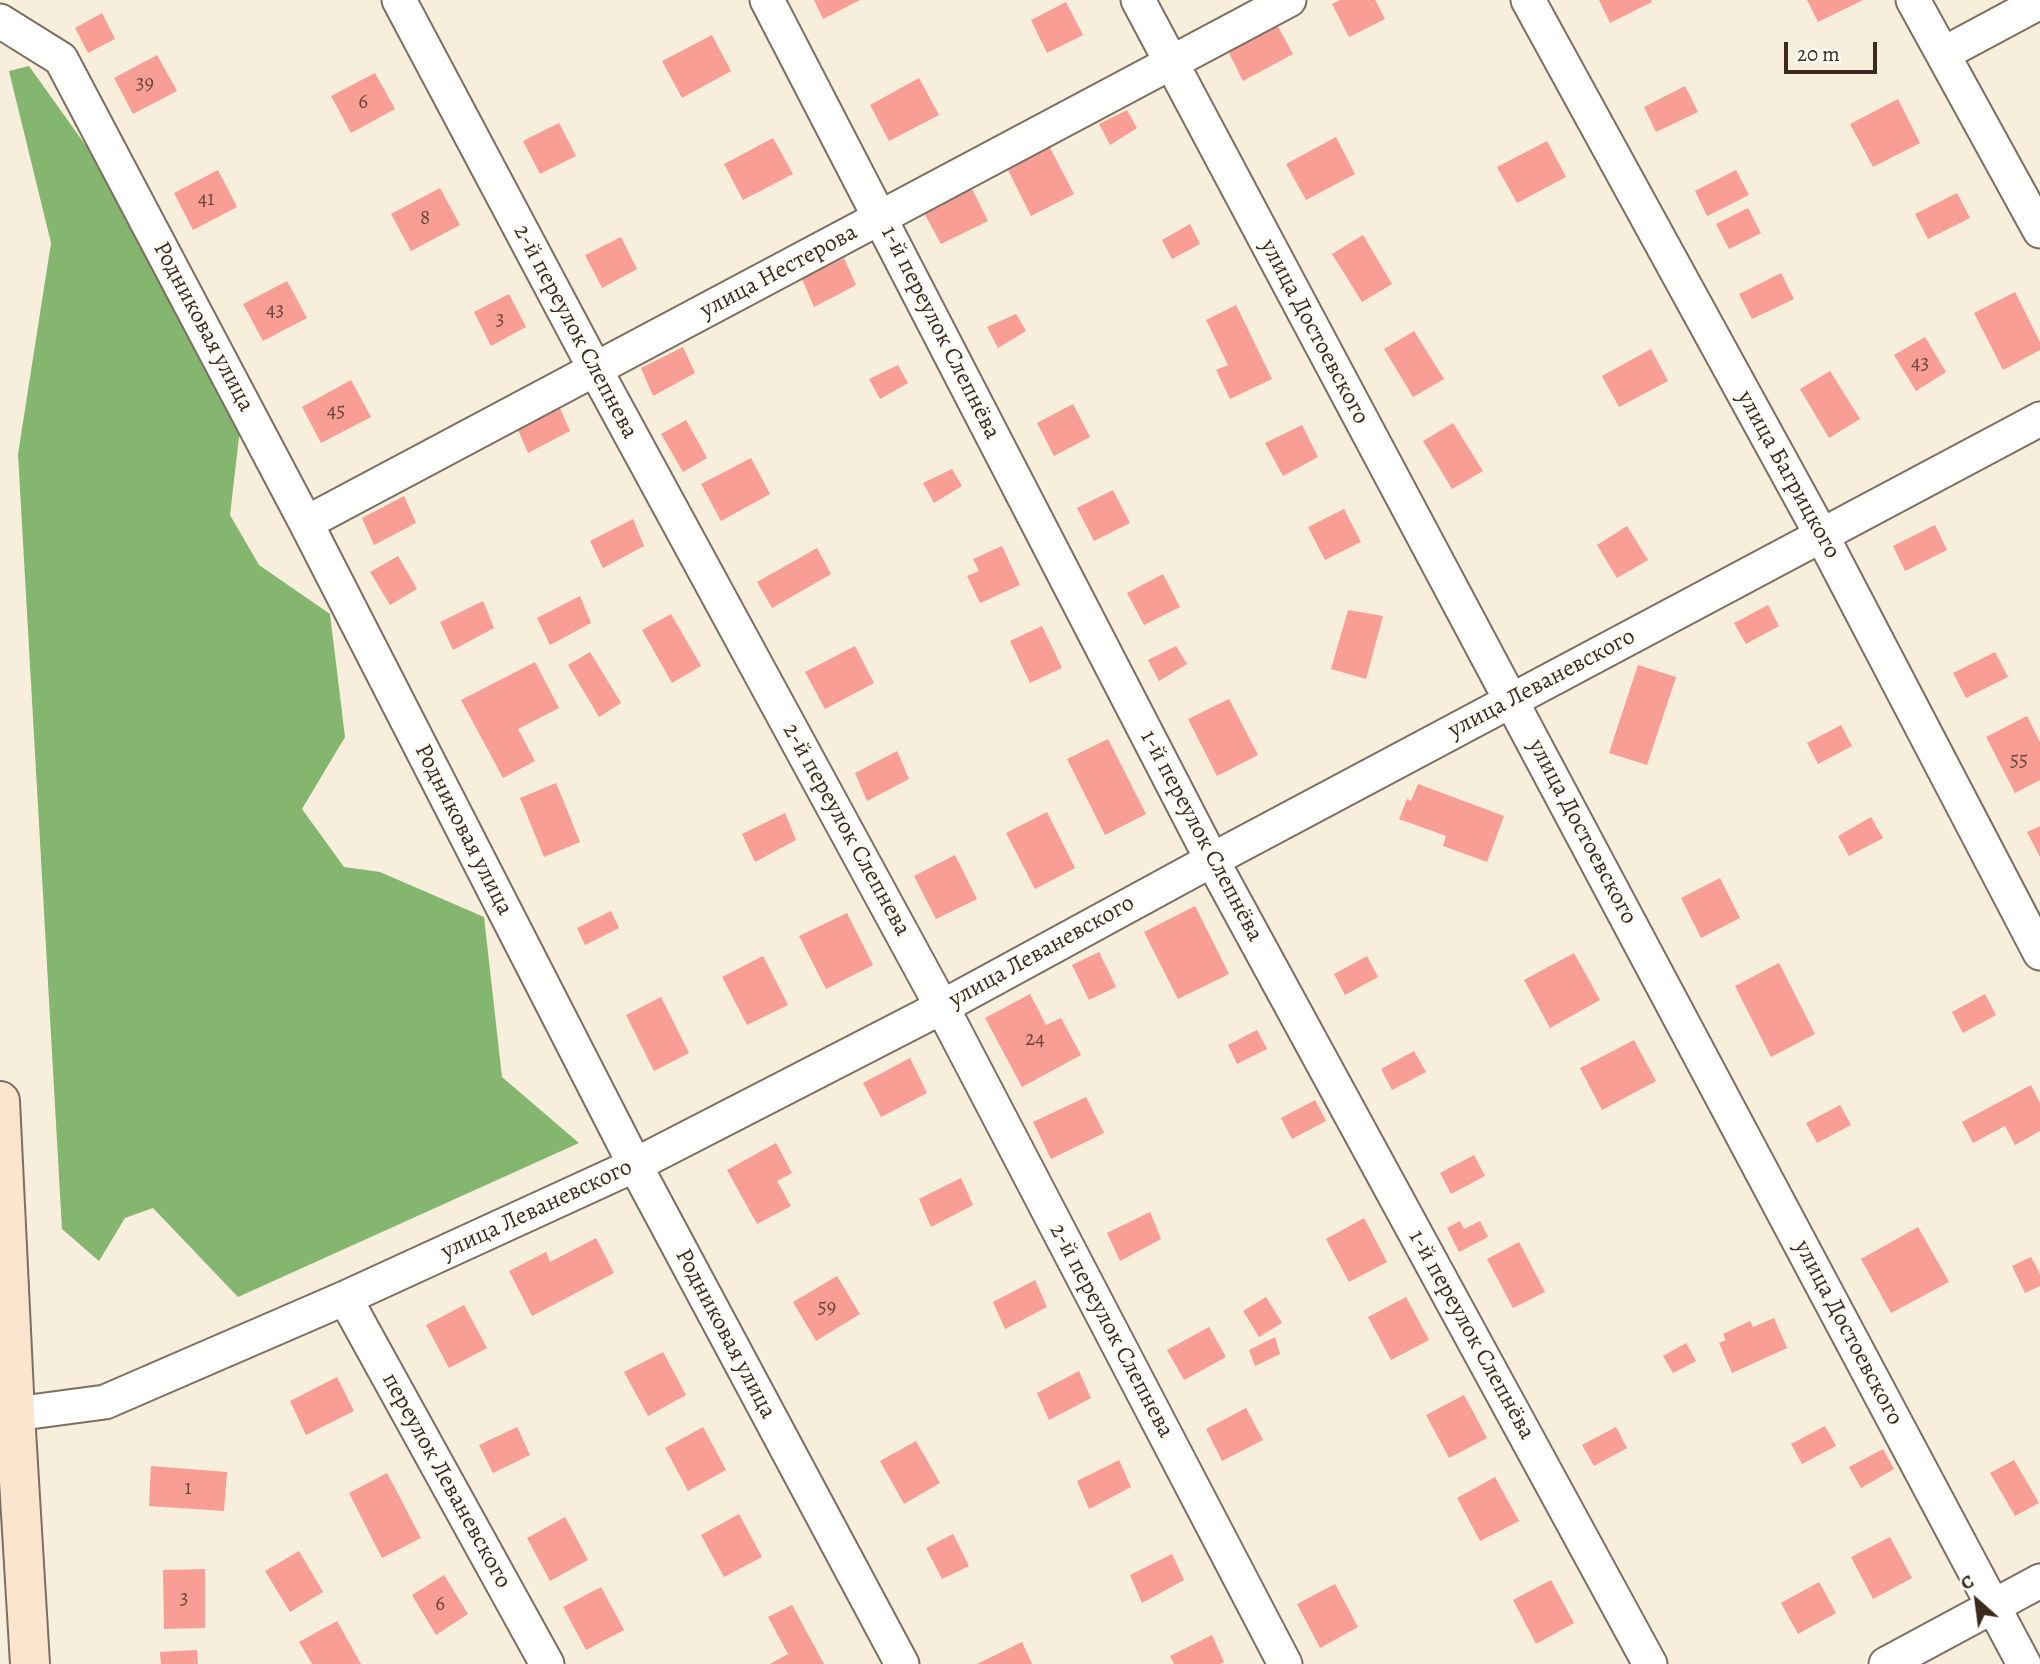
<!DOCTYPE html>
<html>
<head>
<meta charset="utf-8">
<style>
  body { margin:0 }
  #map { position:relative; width:2040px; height:1664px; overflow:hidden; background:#f8eedc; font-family:Alegreya,serif }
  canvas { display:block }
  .north { position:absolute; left:1942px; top:1566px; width:70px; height:70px; -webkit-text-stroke:5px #fdfcf7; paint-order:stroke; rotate:332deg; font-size:19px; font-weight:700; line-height:28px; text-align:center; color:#3b2a1e }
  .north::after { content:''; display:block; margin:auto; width:24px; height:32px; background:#3b2a1e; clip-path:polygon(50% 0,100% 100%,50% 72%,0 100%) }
  .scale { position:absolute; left:1784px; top:42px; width:93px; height:32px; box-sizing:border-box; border:4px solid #3b2a1e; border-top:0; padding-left:9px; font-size:21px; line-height:24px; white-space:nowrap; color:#3b2a1e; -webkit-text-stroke:5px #fdfcf7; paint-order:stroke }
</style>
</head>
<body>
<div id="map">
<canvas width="2040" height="1664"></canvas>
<div class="north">С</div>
<div class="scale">20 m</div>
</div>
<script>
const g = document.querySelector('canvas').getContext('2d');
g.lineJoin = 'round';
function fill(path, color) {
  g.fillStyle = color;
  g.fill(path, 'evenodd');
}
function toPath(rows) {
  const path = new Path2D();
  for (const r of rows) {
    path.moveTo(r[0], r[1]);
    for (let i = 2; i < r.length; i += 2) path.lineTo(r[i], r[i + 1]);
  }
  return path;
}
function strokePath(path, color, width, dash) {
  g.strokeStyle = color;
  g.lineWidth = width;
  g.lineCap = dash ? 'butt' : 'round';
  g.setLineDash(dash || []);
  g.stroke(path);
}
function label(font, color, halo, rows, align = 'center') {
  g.font = font + ' Alegreya,serif';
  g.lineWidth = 6;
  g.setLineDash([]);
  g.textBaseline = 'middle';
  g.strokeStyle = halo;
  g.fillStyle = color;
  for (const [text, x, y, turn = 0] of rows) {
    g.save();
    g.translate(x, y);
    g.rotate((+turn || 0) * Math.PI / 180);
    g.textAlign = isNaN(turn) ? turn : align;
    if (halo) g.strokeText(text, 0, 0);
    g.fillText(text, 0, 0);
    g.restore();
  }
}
fill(toPath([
  [29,66,129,206,241,420,230,515,259,565,330,614,345,737,302,809,344,867,380,872,484,917,502,1077,579,1143,238,1297,153,1208,125,1218,99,1261,62,1229,18,454,51,243,9,71]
]), '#84b670');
fill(toPath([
  [814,0,860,0,823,19],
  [1340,0,1375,0,1385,19,1349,37,1332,4],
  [1599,0,1651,0,1652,2,1610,23],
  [1807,0,1863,0,1818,22],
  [1066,2,1083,35,1047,53,1031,20],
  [102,13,115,39,88,53,75,28],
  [1276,23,1293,54,1243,81,1227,49],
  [712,35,731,71,682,98,662,61],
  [157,55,177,91,133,114,114,78],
  [375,73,395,109,351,133,331,96],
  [919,78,939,115,889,141,870,105],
  [1685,86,1698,112,1656,132,1644,107],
  [1898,99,1920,143,1873,167,1850,124],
  [1127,110,1137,128,1110,145,1099,124],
  [559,123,576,156,540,174,523,141],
  [1336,137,1355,174,1306,200,1286,164],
  [773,138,793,174,743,200,724,164],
  [1547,141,1566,177,1517,203,1497,167],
  [1049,146,1074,194,1031,216,1007,168],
  [218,170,237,207,193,230,174,193],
  [1736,170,1749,195,1707,216,1695,191],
  [971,187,988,221,941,244,923,211],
  [440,188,460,225,411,251,391,214],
  [1957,193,1970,218,1928,239,1915,214],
  [1748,208,1761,233,1729,249,1716,224],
  [1190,224,1200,244,1172,259,1162,240],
  [1363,235,1392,284,1362,302,1332,254],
  [621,237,637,269,602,288,585,255],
  [844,258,856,285,814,307,802,279],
  [1781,273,1794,299,1752,319,1739,294],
  [287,281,307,318,263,341,243,304],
  [2015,292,2040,342,2040,350,2003,370,1974,313],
  [509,294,526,327,491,346,474,312],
  [1236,305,1272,379,1230,399,1216,370,1228,365,1206,320],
  [1016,314,1026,331,998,348,987,327],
  [1414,331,1444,379,1413,397,1384,349],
  [1925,337,1946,372,1916,391,1894,355],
  [683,347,695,373,653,396,641,368],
  [1651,349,1668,381,1619,407,1602,376],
  [898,365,908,383,880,399,869,379],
  [1830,371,1860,419,1829,438,1800,389],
  [351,380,371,417,321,443,302,407],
  [558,404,570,431,528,453,516,425],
  [1073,404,1090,437,1054,456,1037,423],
  [686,420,707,458,683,472,661,434],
  [1453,423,1483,471,1452,489,1423,441],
  [1302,425,1318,457,1283,476,1265,443],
  [751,458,770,494,721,521,701,484],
  [952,469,962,486,934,503,923,483],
  [1113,490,1130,523,1094,541,1077,508],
  [404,496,416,523,374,545,362,518],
  [1344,509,1361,542,1325,560,1308,527],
  [633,519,644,546,603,568,590,541],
  [1935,525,1947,550,1905,571,1893,546],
  [1627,526,1648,560,1617,578,1597,545],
  [1002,546,1020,585,980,603,967,576,979,571,973,559],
  [817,548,831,574,772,608,757,582],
  [398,556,417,589,390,605,370,572],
  [1163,574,1180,607,1144,625,1127,593],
  [580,596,591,623,550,645,537,618],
  [483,601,494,628,453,650,440,622],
  [1768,605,1779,626,1746,644,1734,623],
  [1348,610,1383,616,1366,679,1331,669],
  [671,614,701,666,672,683,642,630],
  [1042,626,1062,668,1030,683,1010,641],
  [855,646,874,683,825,709,805,672],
  [1176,646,1187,664,1159,681,1148,660],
  [590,652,621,703,599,717,568,665],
  [1995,652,2008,677,1966,698,1953,673],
  [535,662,559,708,518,729,535,761,503,778,461,700],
  [1638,665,1676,677,1647,765,1609,753],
  [1229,699,1258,755,1217,776,1188,719],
  [2027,716,2040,742,2040,780,2015,793,1986,737],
  [1841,725,1852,746,1818,764,1807,743],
  [1108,739,1146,814,1105,835,1067,759],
  [897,751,909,779,867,801,855,773],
  [556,783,580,842,544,857,520,798],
  [1418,784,1504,816,1487,862,1443,846,1446,836,1399,819,1407,799,1411,801],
  [1047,812,1075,868,1035,889,1006,833],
  [785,813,796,840,755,862,742,834],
  [1871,817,1883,838,1849,856,1838,836],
  [2040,826,2040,857,2027,832],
  [955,855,977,899,936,919,914,876],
  [1720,878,1740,918,1701,938,1681,898],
  [1195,906,1229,974,1178,999,1144,932],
  [611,911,619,928,585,945,577,928],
  [847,913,873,965,826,989,799,936],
  [1099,952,1116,987,1089,1000,1072,965],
  [1574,953,1600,1000,1550,1028,1524,980],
  [763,956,788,1005,747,1025,722,977],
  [1367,956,1378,977,1345,995,1334,974],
  [1779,963,1815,1034,1771,1057,1735,986],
  [1030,994,1046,1025,1061,1018,1081,1055,1022,1087,985,1018],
  [1985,994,1996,1015,1963,1033,1952,1012],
  [661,997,689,1053,654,1071,626,1015],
  [1257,1030,1267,1049,1237,1064,1228,1045],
  [1634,1040,1656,1081,1602,1110,1580,1068],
  [1414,1051,1426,1072,1392,1090,1381,1069],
  [910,1058,927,1093,881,1117,863,1083],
  [2031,1085,2040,1103,2040,1131,2015,1145,2005,1126,1973,1143,1962,1122],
  [1086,1097,1104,1133,1051,1159,1033,1122],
  [1315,1100,1326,1121,1292,1139,1281,1118],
  [1840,1105,1851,1125,1817,1143,1806,1123],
  [776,1143,792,1173,777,1181,791,1206,757,1224,727,1170],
  [1474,1155,1485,1176,1451,1194,1440,1173],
  [961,1178,973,1205,931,1227,919,1199],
  [1150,1212,1161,1239,1120,1261,1107,1233],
  [1364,1218,1387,1262,1349,1282,1326,1239],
  [1460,1221,1464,1229,1480,1221,1488,1237,1459,1252,1447,1228],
  [1918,1227,1949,1282,1891,1313,1861,1259],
  [596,1238,614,1273,532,1316,509,1271,546,1252,550,1262],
  [1519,1242,1545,1292,1513,1308,1487,1259],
  [2031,1257,2040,1274,2040,1286,2025,1293,2012,1266],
  [837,1276,860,1314,816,1341,793,1302],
  [1035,1280,1047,1307,1005,1329,993,1302],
  [1266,1297,1282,1323,1259,1337,1243,1311],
  [1406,1297,1429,1340,1391,1360,1368,1317],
  [464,1305,487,1348,449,1368,426,1325],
  [1774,1318,1787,1348,1732,1373,1719,1343,1726,1340,1723,1334,1750,1321,1753,1327],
  [1209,1327,1226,1357,1184,1380,1167,1350],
  [1275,1337,1280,1354,1255,1366,1249,1350],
  [1686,1343,1696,1361,1673,1373,1663,1356],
  [663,1352,686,1395,648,1416,624,1372],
  [1079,1371,1091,1398,1049,1420,1037,1393],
  [337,1377,354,1411,306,1435,290,1401],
  [1464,1395,1487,1438,1449,1458,1426,1415],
  [1246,1408,1263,1440,1222,1461,1206,1429],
  [1825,1426,1836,1446,1802,1464,1791,1444],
  [517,1427,530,1455,493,1473,479,1445],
  [703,1427,726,1470,688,1491,665,1448],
  [1616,1427,1627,1448,1594,1466,1582,1445],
  [916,1441,940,1483,904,1504,880,1461],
  [1883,1449,1894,1469,1861,1488,1849,1467],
  [1119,1460,1131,1487,1089,1509,1077,1481],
  [2014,1460,2039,1503,2015,1516,1990,1473],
  [151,1466,227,1472,224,1511,149,1506],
  [387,1473,421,1538,382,1558,349,1493],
  [1495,1477,1519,1521,1480,1541,1457,1498],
  [739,1514,762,1557,724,1577,701,1535],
  [565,1517,588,1560,550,1581,527,1538],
  [953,1534,969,1566,942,1579,926,1548],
  [1890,1537,1912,1578,1873,1599,1851,1557],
  [299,1551,323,1592,290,1612,265,1571],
  [1172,1554,1184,1580,1142,1603,1130,1575],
  [205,1569,205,1628,164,1629,163,1570],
  [444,1575,468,1614,436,1635,412,1595],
  [1551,1580,1574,1623,1536,1644,1513,1600],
  [1819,1582,1836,1613,1798,1634,1781,1603],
  [1335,1584,1358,1627,1320,1648,1297,1604],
  [601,1587,624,1630,586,1650,563,1607],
  [792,1605,824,1664,770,1664,788,1654,768,1617],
  [337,1621,361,1664,312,1664,299,1642],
  [1212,1635,1224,1662,1220,1664,1174,1664,1170,1656],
  [1022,1642,1032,1664,977,1664],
  [197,1650,198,1664,161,1664,160,1652]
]), '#f89e94');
const street = toPath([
  [399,0,595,369,942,1007,1285,1664],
  [767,0,1212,860,1650,1664],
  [1138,0,2024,1664],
  [1528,0,1822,536,2040,953],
  [1913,0,2040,231],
  [0,21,61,59,306,523,635,1165,902,1664],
  [1943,54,2040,2],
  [306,523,1289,0],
  [345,1298,547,1664],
  [15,1414,105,1402,345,1298,635,1165,942,1007,1212,860,2040,419],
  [1886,1664,2040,1581]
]);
const secondary = toPath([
  [0,1101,15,1414,30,1664]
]);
strokePath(street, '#7d6f60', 37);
strokePath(secondary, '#7d6f60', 42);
strokePath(street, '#fff', 33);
strokePath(secondary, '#fce5cf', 38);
label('21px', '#6a473c', null, [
  ["39",145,84],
  ["6",363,103],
  ["41",206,200],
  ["8",425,219],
  ["43",275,311],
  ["3",500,320],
  ["43",1920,364],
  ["45",336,412],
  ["55",2019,761],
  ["24",1035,1040],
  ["59",827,1308],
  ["1",188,1489],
  ["3",184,1599],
  ["6",440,1605]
]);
label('24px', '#3b2a1e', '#fdfcf7', [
  ["улица Нестерова",779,272,-28],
  ["Родниковая улица",203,327,62],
  ["2-й переулок Слепнева",575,332,62],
  ["улица Достоевского",1314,332,62],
  ["1-й переулок Слепнёва",940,333,63],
  ["улица Багрицкого",1788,475,61],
  ["улица Леваневского",1542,684,-28],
  ["Родниковая улица",463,830,63],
  ["2-й переулок Слепнева",846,830,61],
  ["улица Достоевского",1582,832,62],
  ["1-й переулок Слепнёва",1201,836,62],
  ["улица Леваневского",1042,952,-29],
  ["улица Леваневского",537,1210,-25],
  ["2-й переулок Слепнева",1111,1331,62],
  ["улица Достоевского",1848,1333,62],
  ["Родниковая улица",725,1334,62],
  ["1-й переулок Слепнёва",1471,1335,61],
  ["переулок Леваневского",446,1481,61]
]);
</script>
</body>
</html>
